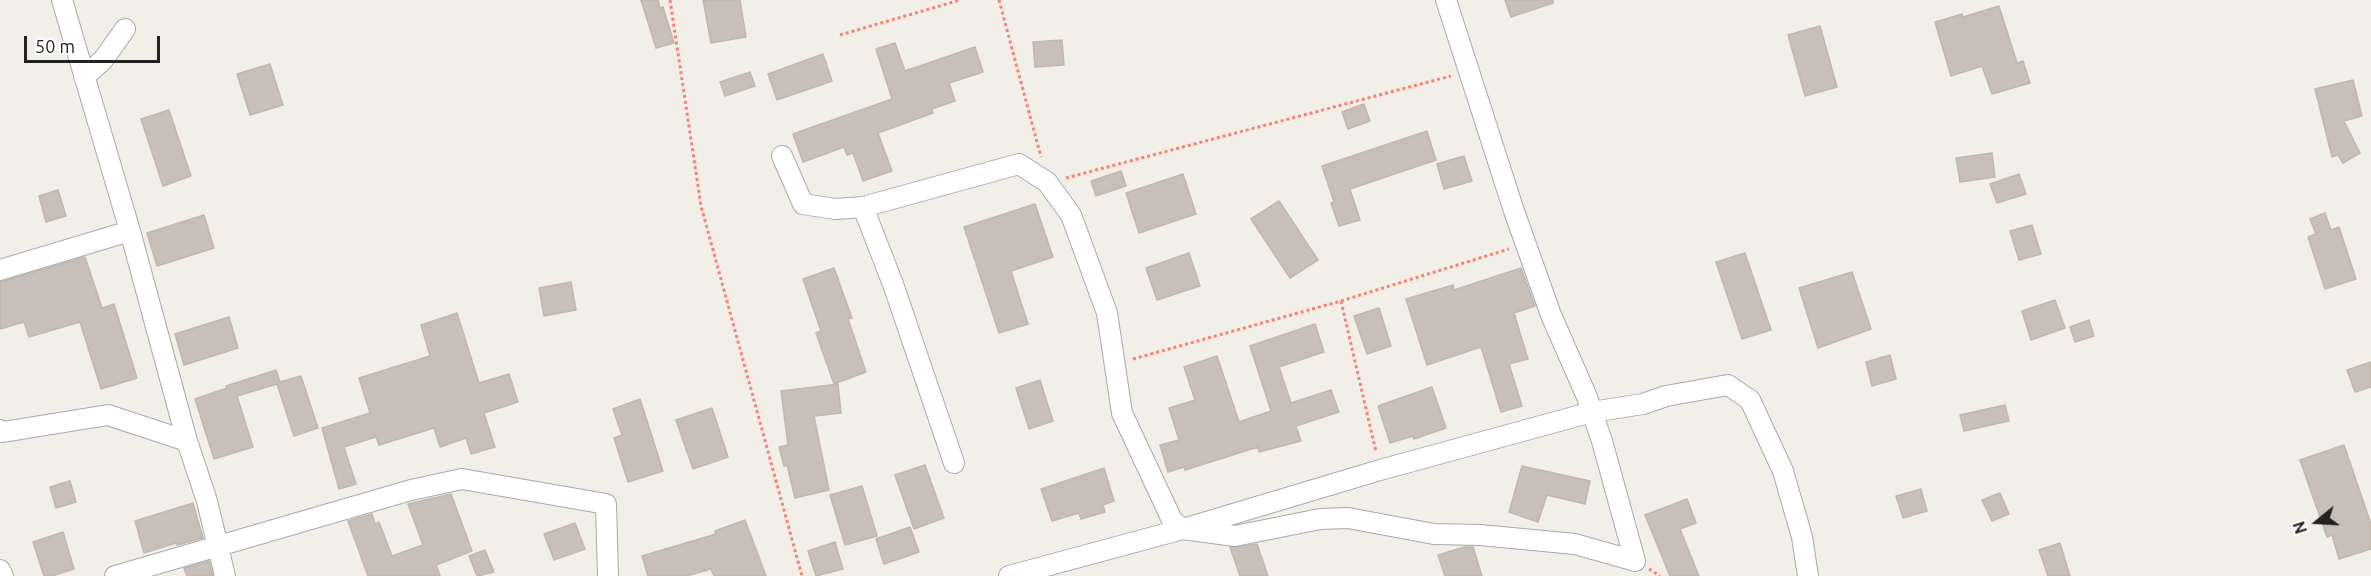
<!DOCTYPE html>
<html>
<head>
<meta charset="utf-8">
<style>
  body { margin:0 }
  #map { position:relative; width:2371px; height:576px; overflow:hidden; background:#f2efe9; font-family:Ubuntu,sans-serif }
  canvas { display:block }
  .north { position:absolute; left:2287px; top:492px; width:60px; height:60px; -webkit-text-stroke:4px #fff; paint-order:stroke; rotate:252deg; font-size:16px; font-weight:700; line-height:24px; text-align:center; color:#222 }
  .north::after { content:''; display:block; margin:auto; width:21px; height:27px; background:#222; clip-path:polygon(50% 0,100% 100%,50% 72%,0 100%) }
  .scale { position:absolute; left:24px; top:36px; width:136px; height:27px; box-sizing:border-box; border:3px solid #222; border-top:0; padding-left:8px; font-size:18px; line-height:21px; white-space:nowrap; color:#222; -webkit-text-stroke:4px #fff; paint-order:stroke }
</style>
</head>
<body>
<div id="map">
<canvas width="2371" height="576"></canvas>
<div class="north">N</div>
<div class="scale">50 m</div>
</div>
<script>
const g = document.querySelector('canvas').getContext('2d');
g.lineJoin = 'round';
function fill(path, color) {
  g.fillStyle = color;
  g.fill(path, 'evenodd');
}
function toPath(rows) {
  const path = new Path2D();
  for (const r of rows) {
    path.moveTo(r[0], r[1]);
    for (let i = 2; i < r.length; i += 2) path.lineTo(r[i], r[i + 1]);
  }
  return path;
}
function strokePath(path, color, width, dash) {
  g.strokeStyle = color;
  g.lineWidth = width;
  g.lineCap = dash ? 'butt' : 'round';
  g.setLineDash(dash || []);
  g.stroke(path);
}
const building = toPath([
  [641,0,658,0,660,8,663,7,674,43,656,48,641,0],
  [703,0,740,0,746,37,711,43,703,0],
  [1505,0,1553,0,1553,3,1511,17,1505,0],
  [1999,6,2017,63,2023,61,2030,83,1992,94,1982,66,1951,76,1935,22,1962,14,1963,17,1999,6],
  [1820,26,1837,87,1805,96,1788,35,1820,26],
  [1062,40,1064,65,1035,67,1033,42,1062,40],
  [895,43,905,71,975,47,983,72,949,83,955,101,932,109,933,113,878,133,892,171,863,181,853,153,847,155,844,147,803,162,793,134,892,99,876,49,895,43],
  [823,54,832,81,777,100,768,74,823,54],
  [270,64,283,105,250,115,237,74,270,64],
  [750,72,755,86,725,96,720,82,750,72],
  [2353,80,2362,116,2344,121,2360,153,2343,163,2338,155,2332,157,2315,89,2353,80],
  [1364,104,1370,121,1348,129,1342,112,1364,104],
  [169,110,191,176,163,186,141,119,169,110],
  [1427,131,1436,160,1350,189,1360,220,1339,226,1331,203,1334,202,1322,166,1427,131],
  [1992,153,1995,177,1960,182,1956,158,1992,153],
  [1464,156,1472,181,1444,189,1437,164,1464,156],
  [1121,171,1126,186,1096,196,1091,181,1121,171],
  [1183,174,1196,214,1139,233,1126,193,1183,174],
  [2019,174,2026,194,1997,203,1990,184,2019,174],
  [58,190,66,216,46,222,39,196,58,190],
  [1279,201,1318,260,1290,278,1251,219,1279,201],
  [1035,204,1053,257,1011,271,1028,324,999,333,964,227,1035,204],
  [2325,213,2331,230,2339,227,2356,279,2325,289,2308,237,2316,234,2310,219,2325,213],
  [204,215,214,248,157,266,147,233,204,215],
  [2032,225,2041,254,2019,260,2010,231,2032,225],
  [1189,253,1200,286,1157,300,1146,268,1189,253],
  [1745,253,1771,330,1742,339,1716,262,1745,253],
  [85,257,102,308,114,304,137,378,101,389,80,322,29,337,24,322,0,329,0,282,85,257],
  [834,268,852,318,848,319,866,372,834,384,816,333,821,331,803,279,834,268],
  [1521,268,1535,306,1514,313,1528,359,1509,364,1522,406,1501,412,1481,347,1427,365,1406,299,1453,285,1454,290,1521,268],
  [1852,272,1871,329,1818,348,1799,288,1852,272],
  [571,282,576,310,544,316,539,288,571,282],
  [2055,300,2065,328,2031,340,2022,311,2055,300],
  [1379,308,1391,346,1367,354,1354,316,1379,308],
  [457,313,479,383,509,374,518,402,484,413,495,447,471,454,466,438,440,447,434,428,379,445,376,437,344,447,356,484,339,489,322,428,370,413,359,378,430,356,421,325,457,313],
  [229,317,238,348,184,365,175,334,229,317],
  [2089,320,2094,336,2075,342,2070,327,2089,320],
  [1315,324,1324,352,1279,367,1291,403,1331,390,1339,412,1296,426,1301,441,1259,452,1258,447,1185,470,1184,467,1168,472,1160,445,1179,440,1169,408,1195,400,1184,367,1217,356,1239,422,1271,411,1250,346,1315,324],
  [1890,355,1896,379,1872,386,1866,362,1890,355],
  [2371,362,2371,387,2355,392,2347,370,2371,362],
  [276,370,280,382,301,376,318,428,294,436,277,384,237,396,253,447,214,459,195,399,227,388,226,386,276,370],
  [1040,380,1053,421,1029,429,1016,388,1040,380],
  [838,384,841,413,814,416,829,490,795,498,787,465,784,466,779,447,788,445,781,391,838,384],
  [1432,387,1446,428,1414,439,1413,436,1390,443,1378,406,1432,387],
  [640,399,663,471,628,482,614,438,622,435,613,409,640,399],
  [2005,405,2009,421,1964,431,1960,415,2005,405],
  [712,408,728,457,693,469,676,420,712,408],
  [2344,445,2371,524,2371,549,2339,559,2332,535,2327,537,2300,460,2344,445],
  [925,465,944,518,914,529,895,475,925,465],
  [1522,466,1590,481,1585,504,1547,495,1538,522,1509,512,1522,466],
  [1104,468,1114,501,1103,505,1105,512,1081,519,1079,513,1052,521,1041,489,1104,468],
  [70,481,76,502,56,508,50,487,70,481],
  [862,486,877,536,845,545,830,495,862,486],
  [1921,489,1927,511,1903,518,1896,496,1921,489],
  [2000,493,2009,514,1992,521,1982,500,2000,493],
  [451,494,472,551,436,565,440,576,368,576,348,521,372,514,375,524,379,522,392,556,423,545,408,504,451,494],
  [1687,499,1696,523,1680,529,1699,576,1670,576,1645,515,1687,499],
  [193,503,203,538,177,545,176,543,144,553,135,521,193,503],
  [745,520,766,576,714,576,711,569,687,576,648,576,642,556,716,534,715,531,745,520],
  [575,523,585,549,554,560,544,534,575,523],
  [910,527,919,552,884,564,876,539,910,527],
  [63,532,74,569,52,576,44,576,33,542,63,532],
  [835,542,843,569,816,576,808,551,835,542],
  [2060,543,2070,576,2048,576,2039,550,2060,543],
  [1257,544,1268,576,1240,576,1230,547,1257,544],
  [1465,547,1473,547,1482,576,1445,576,1438,555,1465,547],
  [485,550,494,572,477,576,469,556,485,550],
  [209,561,213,576,187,576,184,568,209,561]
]);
fill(building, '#c7bfb8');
strokePath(building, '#c4b6ab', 1.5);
const minor = toPath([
  [62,0,130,231,187,441,207,501,225,576],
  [1446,0,1514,211,1551,315,1587,397,1602,441,1635,561],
  [84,77,103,60,125,29],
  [782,156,803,204,835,209,863,207,1019,164,1047,182,1071,215,1107,313,1122,413,1172,520,1183,529,1235,536,1320,519,1348,518,1434,534,1480,535,1575,544,1635,561],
  [863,207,893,284,954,463],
  [0,270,130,231],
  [0,430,3,432,108,415,187,441],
  [0,570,3,576],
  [115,576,411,490,462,479,606,504,608,576],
  [1009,576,1183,529,1380,470,1592,412,1643,404,1666,396,1728,385,1750,400,1783,471,1802,537,1808,576]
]);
strokePath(minor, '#a9a9a9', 22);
strokePath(toPath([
  [670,0,701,206,802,576],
  [999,0,1041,157],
  [840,35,960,0],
  [1066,178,1451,76],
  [1341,301,1509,249],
  [1133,359,1341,301,1376,452],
  [1649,569,1660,576]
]), '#fa8072', 3, [3, 3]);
strokePath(minor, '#fff', 20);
</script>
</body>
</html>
